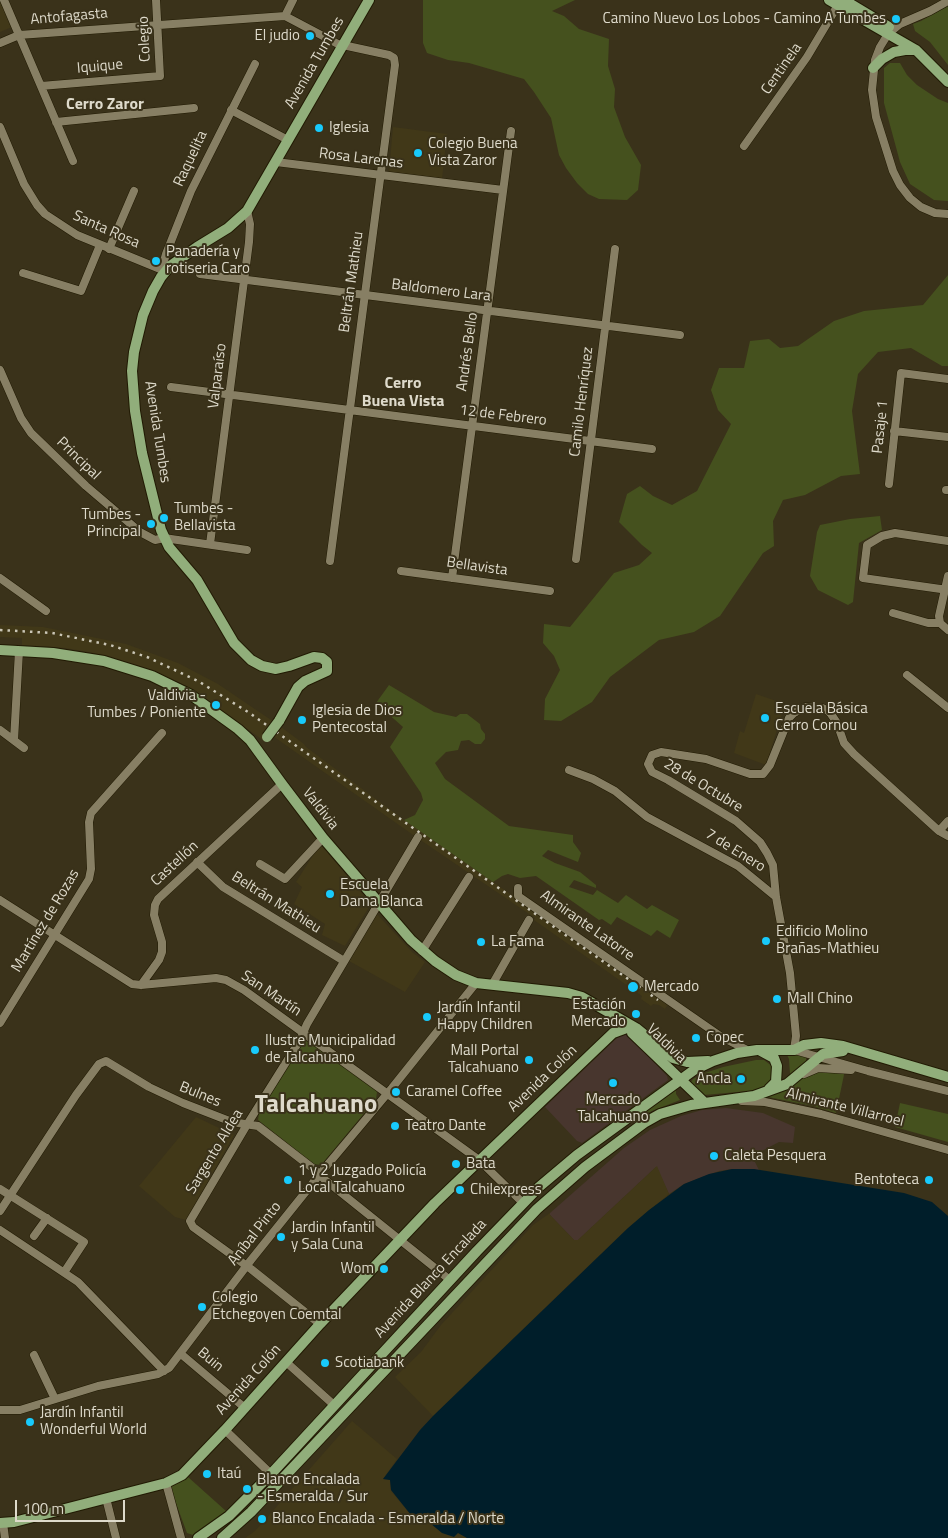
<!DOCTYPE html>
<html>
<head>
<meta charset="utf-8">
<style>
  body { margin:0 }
  #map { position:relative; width:948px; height:1538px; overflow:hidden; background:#3a321a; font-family:"Titillium Web",sans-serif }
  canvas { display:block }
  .scale { position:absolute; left:15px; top:1500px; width:110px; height:22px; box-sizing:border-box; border:2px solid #dedacb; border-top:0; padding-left:6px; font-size:15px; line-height:18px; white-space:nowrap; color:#dedacb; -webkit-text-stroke:4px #3a321a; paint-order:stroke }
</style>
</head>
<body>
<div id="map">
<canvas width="948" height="1538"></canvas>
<div class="scale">100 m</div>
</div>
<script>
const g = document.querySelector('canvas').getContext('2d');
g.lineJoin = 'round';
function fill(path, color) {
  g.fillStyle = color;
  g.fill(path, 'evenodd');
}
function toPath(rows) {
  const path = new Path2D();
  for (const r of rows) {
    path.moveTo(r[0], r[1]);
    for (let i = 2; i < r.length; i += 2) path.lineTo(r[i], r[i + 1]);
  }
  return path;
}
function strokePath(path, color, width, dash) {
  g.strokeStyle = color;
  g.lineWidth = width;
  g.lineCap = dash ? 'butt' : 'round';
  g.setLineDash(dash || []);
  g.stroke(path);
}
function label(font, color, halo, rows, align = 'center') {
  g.font = font + ' "Titillium Web",sans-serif';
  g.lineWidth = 4;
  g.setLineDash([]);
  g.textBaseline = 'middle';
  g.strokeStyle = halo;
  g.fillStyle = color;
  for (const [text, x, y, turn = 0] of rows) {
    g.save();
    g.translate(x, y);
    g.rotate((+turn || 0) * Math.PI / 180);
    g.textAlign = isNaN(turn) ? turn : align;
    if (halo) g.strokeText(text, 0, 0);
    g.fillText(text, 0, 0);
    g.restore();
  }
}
fill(toPath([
  [621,1034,627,1034,667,1076,668,1080,582,1143,577,1141,545,1107],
  [726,1108,763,1113,795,1127,793,1143,779,1142,752,1156,759,1170,732,1169,719,1171,684,1184,669,1194,656,1167,578,1240,574,1240,550,1215,550,1213,624,1148,650,1130,681,1116,702,1110]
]), '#48362e');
fill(toPath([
  [0,0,12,27,0,32],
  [393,127,447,134,442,179,389,172],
  [0,625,43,627,126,644,178,663,218,684,277,724,304,744,306,747,404,820,668,1004,665,1009,659,1005,653,1004,651,1006,641,999,642,996,534,920,535,918,416,837,270,734,264,741,217,707,218,705,215,703,213,704,198,693,162,675,94,653,65,648,22,645,22,638,0,637],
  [756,694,785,704,766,765,734,753,740,731,744,733],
  [319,846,323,847,369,902,369,907,345,946,322,935,325,924,294,904,302,887,296,882],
  [377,914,412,952,425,962,405,992,349,961],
  [196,1117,234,1135,186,1220,175,1217,139,1186],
  [657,1166,669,1194,628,1228,433,1416,395,1377,421,1352,441,1325,533,1225,550,1213,550,1215,574,1240,578,1240],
  [352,1421,397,1459,383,1479,390,1480,391,1491,411,1515,424,1518,442,1533,458,1533,467,1538,245,1538,255,1531]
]), '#413818');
fill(toPath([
  [423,0,575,0,552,11,564,16,579,29,609,39,608,66,615,89,614,107,625,137,641,165,638,190,627,200,599,199,588,194,577,183,566,168,559,155,551,118,534,92,524,79,469,63,448,60,427,53,423,43],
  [948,6,948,65,930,42,915,31,913,24,921,21],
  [890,63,900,63,907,75,917,85,938,99,948,103,948,201,934,200,910,184,900,162,884,103,884,68],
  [948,275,948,366,942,366,911,348,878,352,858,374,852,411,860,474,841,476,805,495,783,500,773,521,774,546,763,553,720,616,694,632,659,640,610,677,592,702,561,721,544,720,545,699,560,670,554,656,543,643,544,624,570,627,614,573,639,565,652,553,642,545,619,522,627,494,640,486,653,496,672,505,697,491,731,424,718,410,711,390,719,368,744,368,750,341,769,339,780,348,798,346,834,321,864,311,923,305],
  [880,516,882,530,859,543,853,602,848,605,818,590,810,576,817,532,820,525,850,519],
  [389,685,434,712,456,717,460,714,467,714,480,724,481,729,485,734,485,739,481,744,475,744,469,740,461,741,458,750,446,752,435,763,445,779,509,826,573,835,573,842,581,853,578,862,548,850,542,856,555,863,580,872,596,885,596,888,574,880,569,887,593,895,597,890,618,903,626,895,647,909,652,905,679,920,670,938,657,930,651,936,617,917,611,925,602,919,599,920,536,876,520,878,508,874,502,876,493,882,404,820,415,815,423,800,421,793,390,747,403,727,376,703],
  [306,1041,310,1042,376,1089,377,1092,376,1099,321,1165,314,1164,258,1120,259,1113,302,1044],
  [786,1053,804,1055,806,1056,806,1061,804,1065,790,1074,789,1059],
  [756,1060,764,1060,773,1067,771,1084,760,1090,704,1095,691,1082,693,1079,702,1074,723,1067],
  [845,1070,836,1113,813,1106,768,1097,767,1095,809,1074,818,1071],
  [676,1090,676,1094,680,1100,652,1111,643,1116,641,1115],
  [900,1103,948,1114,948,1142,895,1127],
  [188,1477,226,1511,211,1524,193,1535,187,1533,170,1487]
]), '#45511e');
fill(toPath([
  [732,1169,754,1169,904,1193,932,1202,948,1216,948,1538,467,1538,458,1533,454,1537,442,1533,424,1518,411,1515,391,1490,390,1480,383,1479,420,1430,433,1416,628,1228,649,1210,684,1184,709,1174]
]), '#001e2a');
const minor = toPath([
  [4,0,73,161],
  [948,1,930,11,900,24,888,34,880,47,875,60,872,90,876,117,893,171,900,185,910,198,921,207,935,213,948,214],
  [285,16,293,0],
  [0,43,19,35,285,16,338,44,389,55,394,58,395,65,330,561],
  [41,86,160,76,156,0],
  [231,110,288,140],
  [56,122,194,108],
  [0,127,24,184,37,205,45,214,77,235,165,271,164,261,166,254,191,191,255,64],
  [744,146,807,57,838,5],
  [276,162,503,190],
  [109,249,134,191],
  [23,273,81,291,100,245],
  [200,274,680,335],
  [0,370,21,418,31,433,86,486,140,532,155,540,164,538,247,550],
  [171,387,652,449],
  [894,431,948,437],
  [889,484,901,373,948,379],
  [946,490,948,490],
  [948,541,895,533,882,536,867,545,863,578,948,590],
  [210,544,249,242,250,224,247,211],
  [576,559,615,249],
  [401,571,550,591],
  [0,578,46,611],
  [452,578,511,131],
  [893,613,928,623,940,623,948,630],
  [940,623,939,616,948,576],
  [907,675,948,708],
  [0,730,24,748],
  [14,740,19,651],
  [569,770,593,779,615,791,647,817,738,866,776,897],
  [939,831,948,821],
  [948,836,939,831,854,754,844,743,837,723,831,714,827,710,822,708,805,707,794,713,789,718,770,765,763,774,750,774,706,759,661,752,652,755,648,764,652,772,668,780,736,821,760,842,767,853,773,865,776,897,790,973,796,1036,794,1050,868,1071,948,1091],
  [197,862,223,887,344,961],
  [260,864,285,879,323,838],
  [518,888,518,896,720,1036,749,1051],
  [0,900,132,984,141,985,216,978,226,980,244,990,479,1160,523,1203],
  [422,951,469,877],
  [141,985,159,960,162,952,162,942,154,915,155,905,158,899,282,784],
  [492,985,529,920],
  [0,1023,89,879,91,869,89,822,91,813,162,733],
  [804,1074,818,1068,851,1070],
  [742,1101,765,1102,821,1114,948,1150],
  [0,1189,84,1242,65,1271],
  [0,1211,76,1095,99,1064,106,1061,149,1087,183,1103,232,1122,258,1126,315,1170,324,1179,450,1280],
  [0,1230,78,1282,164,1371],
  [34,1236,47,1218],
  [320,1324,251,1269,193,1227,190,1221,248,1123,300,1040,307,1024,418,837],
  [181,1354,245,1408],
  [34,1355,55,1399],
  [286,1362,334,1405],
  [0,1410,20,1410,98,1386,158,1374,169,1368,251,1260,324,1169,392,1088,476,983],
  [225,1430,271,1474],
  [166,1483,181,1538],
  [106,1498,116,1538],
  [3,1523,5,1538]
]);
const major = toPath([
  [829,0,916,50,948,82],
  [844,0,889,27],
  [873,68,882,59,894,52,905,50,916,50],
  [0,650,53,653,104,661,152,676,191,695,238,729,250,740,282,784,323,838,411,940,435,961,456,975,476,983,568,993,582,997,636,1028,673,1058,687,1062,708,1061],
  [279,721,298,687,305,681,327,671,327,662,322,658,314,657,289,666,276,669,262,666,251,660,234,643,197,580,169,547,161,530,142,453,135,411,132,371,134,352,143,315,153,291,161,277,170,266,197,247,228,228,247,211,369,0],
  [632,1033,705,1103],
  [761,1051,774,1058,777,1066,776,1082,769,1089],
  [0,1523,14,1522,166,1483,182,1475,225,1430,320,1324,435,1203,613,1033,632,1026],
  [198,1538,229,1516,271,1474,477,1251,539,1187,577,1155,694,1070,713,1061,737,1053,757,1050,794,1050,804,1045,821,1043,843,1046,948,1077],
  [222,1538,251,1512,537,1209,585,1167,644,1123,660,1114,691,1105,754,1096,787,1084,823,1054,843,1051]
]);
strokePath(minor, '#211a03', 9);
strokePath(major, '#211a03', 12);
strokePath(minor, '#877f64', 8);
strokePath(major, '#91ae7b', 10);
strokePath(toPath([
  [0,630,52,633,110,645,147,657,198,681,248,712,658,1000]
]), '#cac6b6', 2.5, [2.5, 5]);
const majorBridge = toPath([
  [267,737,279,721]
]);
strokePath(majorBridge, '#211a03', 12, []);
strokePath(majorBridge, '#91ae7b', 10);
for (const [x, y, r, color] of [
  [896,19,5,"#18cafc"],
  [310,36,5,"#18cafc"],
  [319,128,5,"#18cafc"],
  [418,153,5,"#18cafc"],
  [156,261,5,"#18cafc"],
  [164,518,5,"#18cafc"],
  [151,524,5,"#18cafc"],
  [216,705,5,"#18cafc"],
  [765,718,5,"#18cafc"],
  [302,720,5,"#18cafc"],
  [330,894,5,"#18cafc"],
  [766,941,5,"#18cafc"],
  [481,942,5,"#18cafc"],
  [633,987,6,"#18cafc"],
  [777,999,5,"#18cafc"],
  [636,1014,5,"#18cafc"],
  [427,1017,5,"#18cafc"],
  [696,1038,5,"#18cafc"],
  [255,1050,5,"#18cafc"],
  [529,1060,5,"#18cafc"],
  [741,1079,5,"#18cafc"],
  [613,1083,5,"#18cafc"],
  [396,1092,5,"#18cafc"],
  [395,1126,5,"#18cafc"],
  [714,1156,5,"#18cafc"],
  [456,1164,5,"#18cafc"],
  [288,1180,5,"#18cafc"],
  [929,1180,5,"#18cafc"],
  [460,1190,5,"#18cafc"],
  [281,1237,5,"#18cafc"],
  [384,1269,5,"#18cafc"],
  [202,1307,5,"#18cafc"],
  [325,1363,5,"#18cafc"],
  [30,1422,5,"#18cafc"],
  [207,1474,5,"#18cafc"],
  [247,1489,5,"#18cafc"],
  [262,1519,5,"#18cafc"]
]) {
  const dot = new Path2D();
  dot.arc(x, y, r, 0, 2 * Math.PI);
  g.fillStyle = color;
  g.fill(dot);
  strokePath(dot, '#3a321a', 2);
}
label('15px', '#dedacb', '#3a321a', [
  ["Antofagasta",69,17,-5],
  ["Colegio",145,39,-93],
  ["Avenida Tumbes",315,63,-60],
  ["Iquique",100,67,-5],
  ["Centinela",782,69,-55],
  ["Raquelita",191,159,-65],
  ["Rosa Larenas",361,159,7],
  ["Santa Rosa",106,230,24],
  ["Beltrán Mathieu",352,282,-82],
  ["Baldomero Lara",441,291,7],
  ["Andrés Bello",468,352,-82],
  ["Valparaíso",218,376,-83],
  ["Camilo Henríquez",582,402,-83],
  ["12 de Febrero",503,416,7],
  ["Pasaje 1",881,427,-84],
  ["Avenida Tumbes",157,432,81],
  ["Principal",78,459,44],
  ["Bellavista",477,567,8],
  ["28 de Octubre",703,786,31],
  ["Valdivia",320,809,52],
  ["7 de Enero",735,851,32],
  ["Castellón",175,864,-43],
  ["Beltrán Mathieu",276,903,32],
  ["Martínez de Rozas",46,921,-59],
  ["Almirante Latorre",587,926,35],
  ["San Martín",271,994,34],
  ["Valdivia",666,1044,44],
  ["Avenida Colón",543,1079,-44],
  ["Bulnes",200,1095,22],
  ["Almirante Villarroel",845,1108,14],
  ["Sargento Aldea",215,1152,-59],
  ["Aníbal Pinto",255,1234,-52],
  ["Avenida Blanco Encalada",431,1279,-47],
  ["Buin",210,1360,40],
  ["Avenida Colón",249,1380,-48]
]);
label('15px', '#dedacb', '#3a321a', [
  ["Camino Nuevo Los Lobos - Camino A Tumbes",886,19,"right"],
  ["El judio",300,36,"right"],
  ["Iglesia",329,128],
  ["Colegio Buena",428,144],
  ["Vista Zaror",428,161],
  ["Panadería y",166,252],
  ["rotiseria Caro",166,269],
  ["Tumbes -",174,509],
  ["Bellavista",174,526],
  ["Tumbes -",141,515,"right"],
  ["Principal",141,532,"right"],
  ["Valdivia -",206,696,"right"],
  ["Tumbes / Poniente",206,713,"right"],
  ["Escuela Básica",775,709],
  ["Cerro Cornou",775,726],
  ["Iglesia de Dios",312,711],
  ["Pentecostal",312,728],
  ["Escuela",340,885],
  ["Dama Blanca",340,902],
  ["Edificio Molino",776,932],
  ["Brañas-Mathieu",776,949],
  ["La Fama",491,942],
  ["Mercado",644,987],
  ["Mall Chino",787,999],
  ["Estación",626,1005,"right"],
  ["Mercado",626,1022,"right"],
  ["Jardín Infantil",437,1008],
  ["Happy Children",437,1025],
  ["Copec",706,1038],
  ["Ilustre Municipalidad",265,1041],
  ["de Talcahuano",265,1058],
  ["Mall Portal",519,1051,"right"],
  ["Talcahuano",519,1068,"right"],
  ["Ancla",731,1079,"right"],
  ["Caramel Coffee",406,1092],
  ["Mercado",613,1100,"center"],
  ["Talcahuano",613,1117,"center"],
  ["Teatro Dante",405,1126],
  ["Caleta Pesquera",724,1156],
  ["Bata",466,1164],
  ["1 y 2 Juzgado Policía",298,1171],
  ["Local Talcahuano",298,1188],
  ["Bentoteca",919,1180,"right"],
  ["Chilexpress",470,1190],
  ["Jardin Infantil",291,1228],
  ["y Sala Cuna",291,1245],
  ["Wom",374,1269,"right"],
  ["Colegio",212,1298],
  ["Etchegoyen Coemtal",212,1315],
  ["Scotiabank",335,1363],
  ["Jardín Infantil",40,1413],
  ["Wonderful World",40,1430],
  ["Itaú",217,1474],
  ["Blanco Encalada",257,1480],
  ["- Esmeralda / Sur",257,1497],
  ["Blanco Encalada - Esmeralda / Norte",272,1519]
], 'left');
label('bold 16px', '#dedacb', '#3a321a', [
  ["Cerro Zaror",105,105],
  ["Cerro",403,384],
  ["Buena Vista",403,402]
]);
label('bold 25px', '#dedacb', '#3a321a', [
  ["Talcahuano",316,1106]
]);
</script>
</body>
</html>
